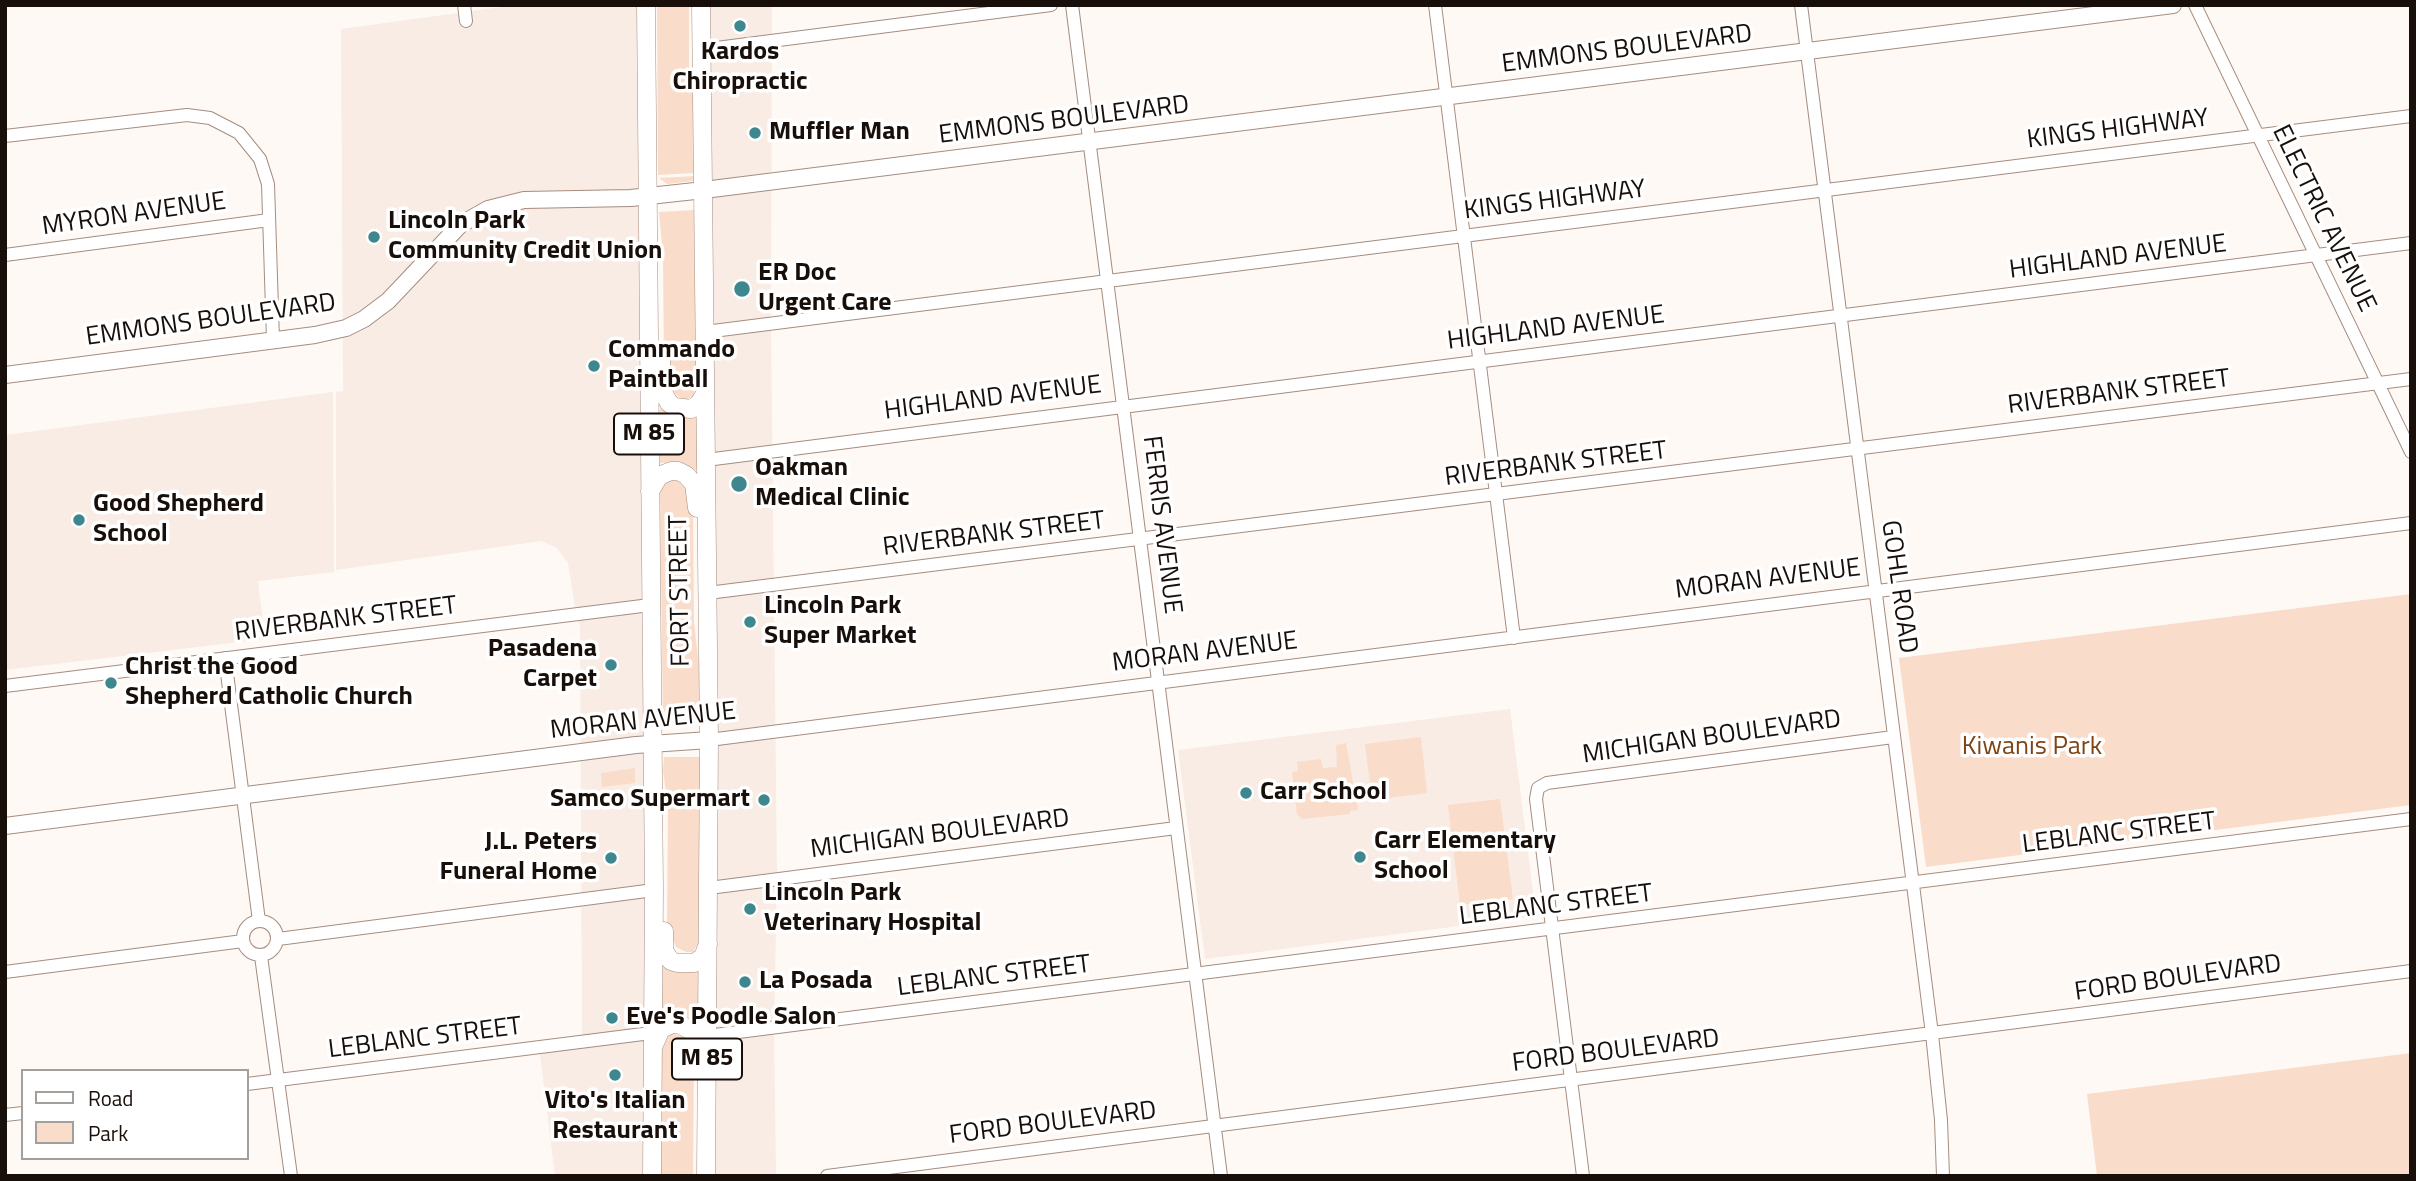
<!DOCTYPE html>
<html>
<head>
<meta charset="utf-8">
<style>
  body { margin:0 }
  #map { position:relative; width:2416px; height:1181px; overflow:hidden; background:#fef9f5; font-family:"Titillium Web",sans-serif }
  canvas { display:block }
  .frame { position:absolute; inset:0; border:7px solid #180f0a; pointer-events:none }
  .legend { position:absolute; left:21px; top:1069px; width:228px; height:91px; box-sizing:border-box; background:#fff; border:2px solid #a39f9d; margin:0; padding:9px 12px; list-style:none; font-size:21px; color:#180f0a }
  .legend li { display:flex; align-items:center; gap:14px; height:35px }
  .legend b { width:35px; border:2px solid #a39f9d }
</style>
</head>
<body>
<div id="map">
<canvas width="2416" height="1181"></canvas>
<div class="frame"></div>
<ul class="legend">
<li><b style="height:9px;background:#fff"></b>Road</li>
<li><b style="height:19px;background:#fadcca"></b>Park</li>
</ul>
</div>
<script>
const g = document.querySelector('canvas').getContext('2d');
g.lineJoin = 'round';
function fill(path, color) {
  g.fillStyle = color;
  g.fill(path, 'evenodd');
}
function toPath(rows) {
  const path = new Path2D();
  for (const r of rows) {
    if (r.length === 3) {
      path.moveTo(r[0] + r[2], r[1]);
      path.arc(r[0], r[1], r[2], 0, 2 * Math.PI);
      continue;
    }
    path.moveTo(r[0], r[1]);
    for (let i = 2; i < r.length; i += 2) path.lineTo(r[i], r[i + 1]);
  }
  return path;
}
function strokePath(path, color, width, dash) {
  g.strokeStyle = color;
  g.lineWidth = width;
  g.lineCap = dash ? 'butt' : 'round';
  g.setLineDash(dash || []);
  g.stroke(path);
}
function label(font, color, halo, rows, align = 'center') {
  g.font = font + ' "Titillium Web",sans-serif';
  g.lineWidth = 7;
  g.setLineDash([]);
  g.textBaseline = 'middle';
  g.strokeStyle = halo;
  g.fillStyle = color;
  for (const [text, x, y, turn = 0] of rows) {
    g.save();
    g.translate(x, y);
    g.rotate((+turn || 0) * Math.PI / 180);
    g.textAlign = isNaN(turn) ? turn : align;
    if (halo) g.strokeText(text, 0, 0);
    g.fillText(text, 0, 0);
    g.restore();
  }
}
fill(toPath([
  [516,5,646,5,652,1176,555,1176,539,1047,582,1042,580,625,576,614,568,563,557,548,541,541,336,570,336,392,343,391,341,29],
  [701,5,772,5,771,324,777,878,774,1029,776,1176,707,1176],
  [333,392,334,572,258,581,265,639,5,670,5,435],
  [1510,709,1536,916,1205,959,1178,750]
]), '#f8ece4');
fill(toPath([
  [657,5,689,5,689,70,694,104,694,173,658,175],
  [695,176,693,181,667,184,659,178],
  [694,210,696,385,693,397,683,400,671,391,664,363,663,256,659,212],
  [660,408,680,417,697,415,697,471,676,462,660,463],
  [671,478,685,486,690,495,693,505,694,622,699,665,699,720,698,723,663,726,660,489,662,484],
  [2411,594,2411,805,1926,867,1899,658],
  [1421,737,1427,793,1372,800,1365,744],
  [1346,743,1358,810,1350,811,1350,814,1302,819,1297,814,1292,772,1298,771,1297,762,1321,759,1323,768,1337,767,1336,745],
  [664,757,700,757,699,942,693,952,686,952,676,947,667,925,668,807,663,771],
  [635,768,635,783,602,787,601,773],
  [1500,799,1513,899,1460,905,1448,805],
  [662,959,699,967,699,1028,673,1016,662,1018],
  [673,1033,683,1037,694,1058,693,1176,661,1176,662,1043,668,1034],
  [2411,1053,2411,1176,2097,1176,2087,1094]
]), '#fadcca');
const street = toPath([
  [464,5,466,21],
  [1072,5,1221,1176],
  [1435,5,1514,638],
  [1801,5,1932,1034,1941,1120,1943,1176],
  [2195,5,2411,452],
  [701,50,1051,5],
  [5,136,187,115,210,118,239,133,260,159,268,184,273,340],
  [5,255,269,220],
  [705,332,2411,116],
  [706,460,2411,243],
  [708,593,2411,379],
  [225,658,259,921],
  [5,686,650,605],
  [709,740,2411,523],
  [709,888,1176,828],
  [260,938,17],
  [278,939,654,890],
  [261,956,291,1176],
  [5,972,243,941],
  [707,1036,2411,819],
  [247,1084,651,1033],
  [5,1115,23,1113],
  [827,1176,2411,971],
  [1583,1176,1536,799,1538,788,1547,783,1893,737]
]);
const secondary = toPath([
  [5,375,315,335,346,328,364,319,388,301,460,225,488,209,524,200,631,198,704,190,2173,5],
  [5,826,636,745,709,740]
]);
const primary = toPath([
  [646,5,654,890,652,1176],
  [701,5,709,740,706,1176],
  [661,359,663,392,669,403,675,407,691,409,699,404,705,394],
  [650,491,659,476,671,471,678,471,686,475,694,484,697,508],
  [664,931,664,951,671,961,677,963,694,963,703,957,708,944],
  [653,1047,661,1029,672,1024,679,1024,690,1030,695,1036,699,1047,699,1060]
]);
strokePath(street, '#a58d7f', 14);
strokePath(secondary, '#a58d7f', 18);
strokePath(primary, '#a58d7f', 19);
strokePath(street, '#fff', 12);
strokePath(secondary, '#fff', 16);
strokePath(primary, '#fff', 18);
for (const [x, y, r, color] of [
  [740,26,7,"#3f878e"],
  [755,133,7,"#3f878e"],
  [374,237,7,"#3f878e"],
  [742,289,9,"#3f878e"],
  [594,366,7,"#3f878e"],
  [739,484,9,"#3f878e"],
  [79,520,7,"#3f878e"],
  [750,622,7,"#3f878e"],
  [611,665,7,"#3f878e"],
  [111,683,7,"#3f878e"],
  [1246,793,7,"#3f878e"],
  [764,800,7,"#3f878e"],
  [1360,857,7,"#3f878e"],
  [611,858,7,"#3f878e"],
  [750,909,7,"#3f878e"],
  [745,982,7,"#3f878e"],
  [612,1018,7,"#3f878e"],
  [615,1075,7,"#3f878e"]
]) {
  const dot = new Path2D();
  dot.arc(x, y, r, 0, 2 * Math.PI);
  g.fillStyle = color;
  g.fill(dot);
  strokePath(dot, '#fff', 2.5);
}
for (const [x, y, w] of [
  [649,434,70],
  [707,1059,70]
]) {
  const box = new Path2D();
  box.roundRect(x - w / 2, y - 20.5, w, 41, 5);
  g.fillStyle = '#fff';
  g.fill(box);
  strokePath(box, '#180f0a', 2);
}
label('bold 24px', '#180f0a', null, [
  ["M 85",649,434],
  ["M 85",707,1059]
]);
label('26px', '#180f0a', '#fff', [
  ["EMMONS BOULEVARD",1627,50,-7],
  ["EMMONS BOULEVARD",1064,121,-7],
  ["KINGS HIGHWAY",2118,130,-7],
  ["KINGS HIGHWAY",1555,201,-7],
  ["MYRON AVENUE",134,215,-8],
  ["ELECTRIC AVENUE",2323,219,64],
  ["HIGHLAND AVENUE",2118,258,-7],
  ["EMMONS BOULEVARD",211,321,-8],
  ["HIGHLAND AVENUE",1556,329,-7],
  ["RIVERBANK STREET",2119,393,-7],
  ["HIGHLAND AVENUE",993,399,-7],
  ["RIVERBANK STREET",1556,465,-7],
  ["FERRIS AVENUE",1161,525,83],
  ["RIVERBANK STREET",994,535,-7],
  ["MORAN AVENUE",1768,580,-7],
  ["GOHL ROAD",1898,587,82],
  ["FORT STREET",681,591,-91],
  ["RIVERBANK STREET",346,620,-7],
  ["MORAN AVENUE",1205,653,-7],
  ["MORAN AVENUE",643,722,-6],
  ["MICHIGAN BOULEVARD",1712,738,-8],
  ["LEBLANC STREET",2119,834,-7],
  ["MICHIGAN BOULEVARD",940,835,-7],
  ["LEBLANC STREET",1556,906,-7],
  ["LEBLANC STREET",994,977,-7],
  ["FORD BOULEVARD",2178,979,-8],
  ["LEBLANC STREET",425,1039,-7],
  ["FORD BOULEVARD",1616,1052,-7],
  ["FORD BOULEVARD",1053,1124,-7]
]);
label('bold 26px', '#180f0a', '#fff', [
  ["Kardos",740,53,"center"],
  ["Chiropractic",740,83,"center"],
  ["Muffler Man",769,133],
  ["Lincoln Park",388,222],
  ["Community Credit Union",388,252],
  ["ER Doc",758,274],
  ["Urgent Care",758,304],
  ["Commando",608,351],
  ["Paintball",608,381],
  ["Oakman",755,469],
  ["Medical Clinic",755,499],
  ["Good Shepherd",93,505],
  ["School",93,535],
  ["Lincoln Park",764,607],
  ["Super Market",764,637],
  ["Pasadena",597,650,"right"],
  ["Carpet",597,680,"right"],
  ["Christ the Good",125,668],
  ["Shepherd Catholic Church",125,698],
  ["Carr School",1260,793],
  ["Samco Supermart",750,800,"right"],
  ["Carr Elementary",1374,842],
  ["School",1374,872],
  ["J.L. Peters",597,843,"right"],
  ["Funeral Home",597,873,"right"],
  ["Lincoln Park",764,894],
  ["Veterinary Hospital",764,924],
  ["La Posada",759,982],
  ["Eve's Poodle Salon",626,1018],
  ["Vito's Italian",615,1102,"center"],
  ["Restaurant",615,1132,"center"]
], 'left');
label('26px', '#804414', '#fff', [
  ["Kiwanis Park",2032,748]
]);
</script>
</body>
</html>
